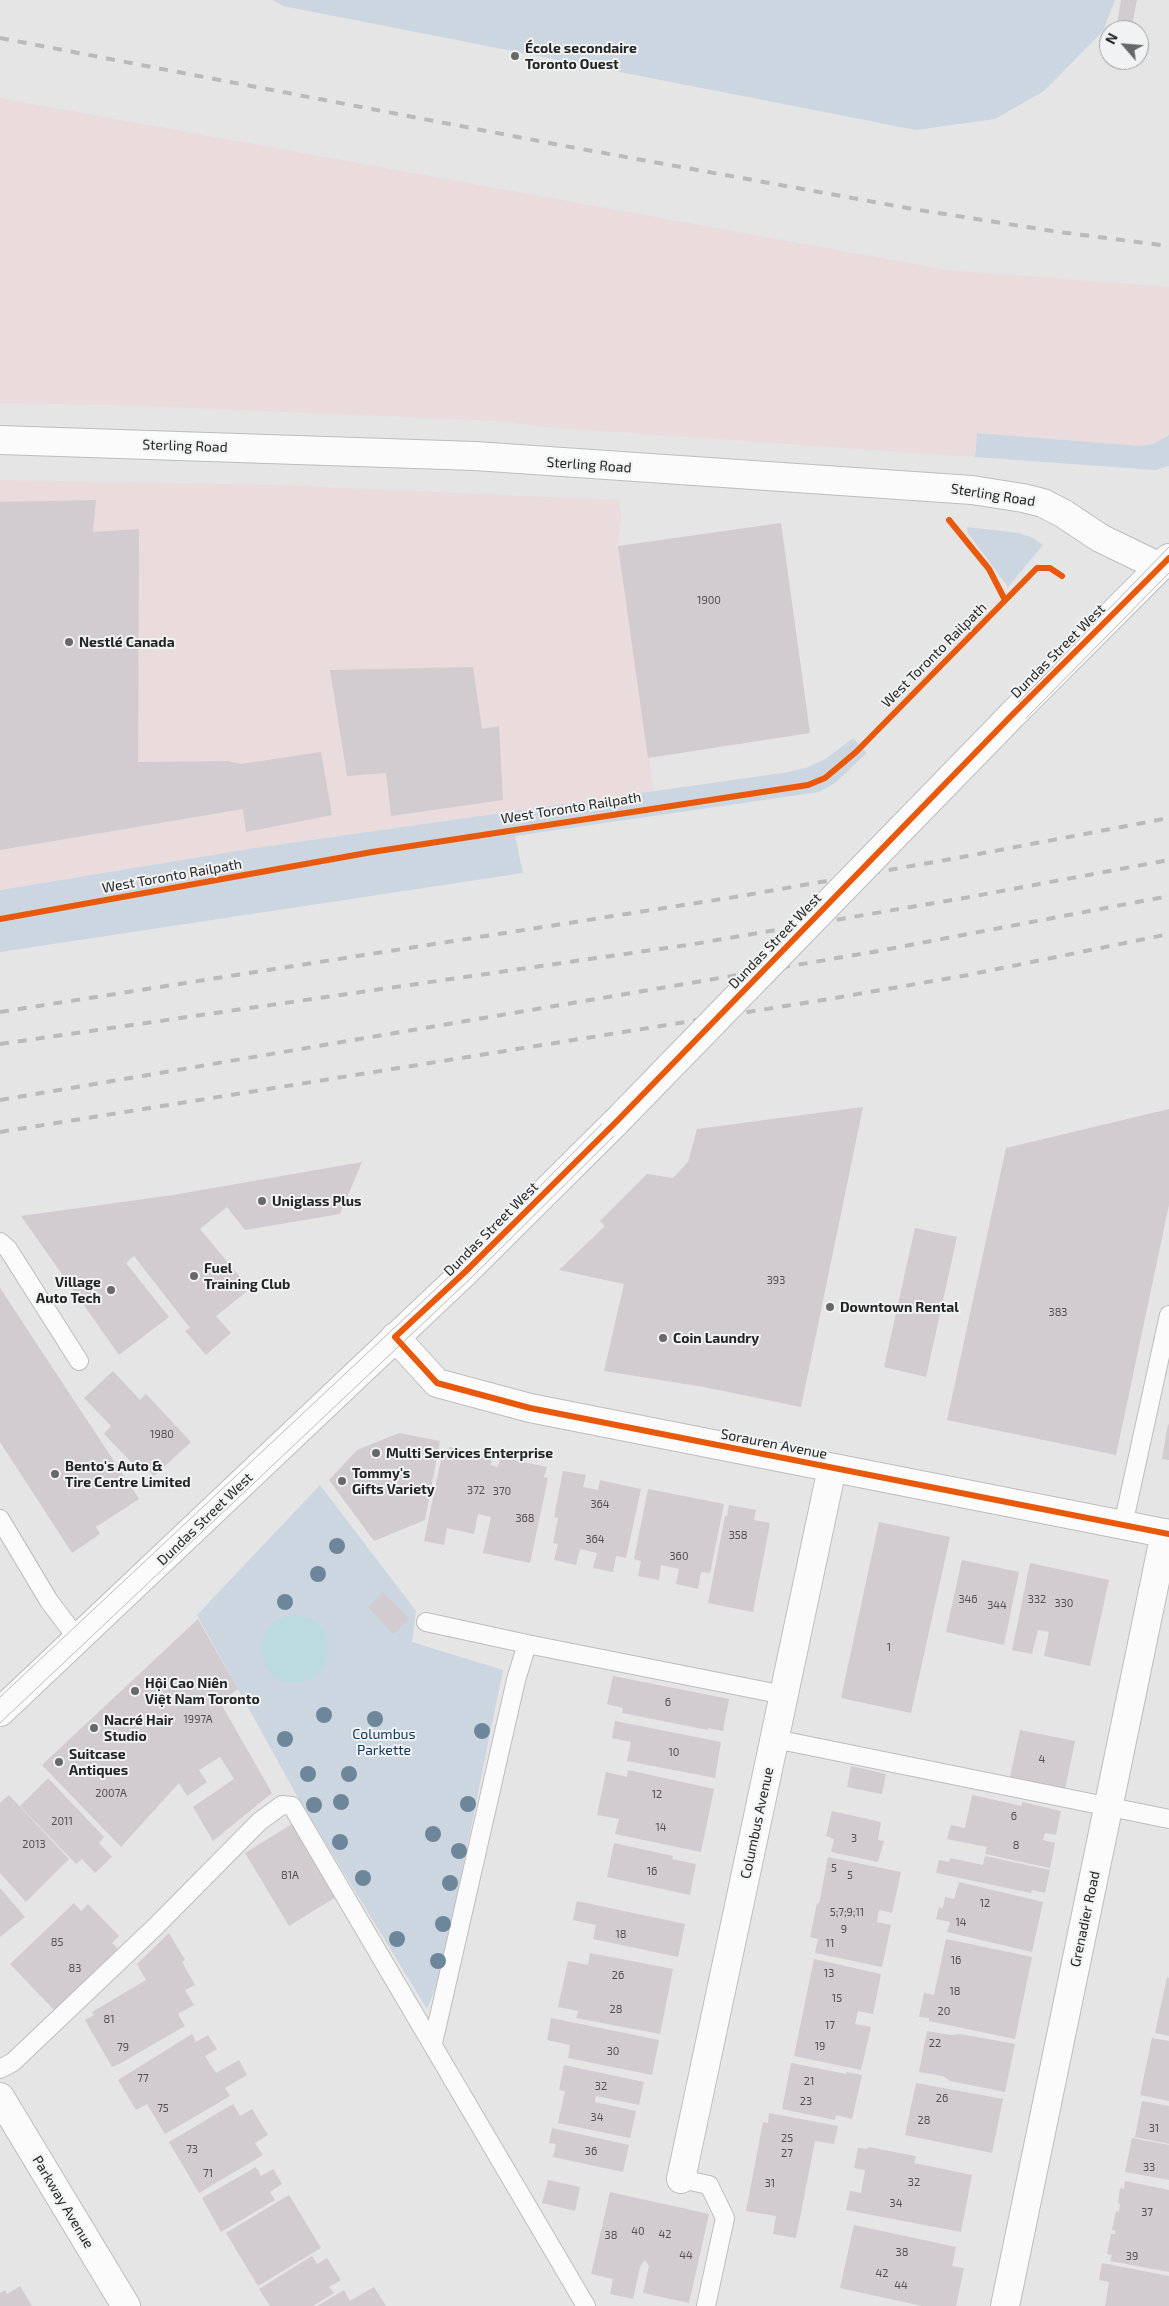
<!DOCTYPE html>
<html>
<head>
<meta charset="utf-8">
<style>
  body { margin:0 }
  #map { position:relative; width:1169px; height:2306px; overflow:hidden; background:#e5e5e5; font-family:"Exo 2",sans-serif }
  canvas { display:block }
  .north { position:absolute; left:1099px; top:20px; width:50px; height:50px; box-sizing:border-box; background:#f1f2f3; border:1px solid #9fa0a1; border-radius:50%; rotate:297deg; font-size:14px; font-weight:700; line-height:20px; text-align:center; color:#242525 }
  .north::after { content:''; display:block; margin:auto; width:18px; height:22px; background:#686868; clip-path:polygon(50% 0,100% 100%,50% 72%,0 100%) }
</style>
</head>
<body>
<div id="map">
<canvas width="1169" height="2306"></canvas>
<div class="north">N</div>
</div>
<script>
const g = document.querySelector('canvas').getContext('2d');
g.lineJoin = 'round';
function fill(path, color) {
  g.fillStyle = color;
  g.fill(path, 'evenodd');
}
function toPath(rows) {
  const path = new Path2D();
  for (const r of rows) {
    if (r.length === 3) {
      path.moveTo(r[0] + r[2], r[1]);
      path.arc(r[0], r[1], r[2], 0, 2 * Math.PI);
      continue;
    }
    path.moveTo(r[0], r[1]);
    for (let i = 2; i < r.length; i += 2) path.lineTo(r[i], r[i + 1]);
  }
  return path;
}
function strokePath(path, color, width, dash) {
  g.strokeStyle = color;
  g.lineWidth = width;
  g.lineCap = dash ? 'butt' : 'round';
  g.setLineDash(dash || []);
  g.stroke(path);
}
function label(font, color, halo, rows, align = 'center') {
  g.font = font + ' "Exo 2",sans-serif';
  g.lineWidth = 4;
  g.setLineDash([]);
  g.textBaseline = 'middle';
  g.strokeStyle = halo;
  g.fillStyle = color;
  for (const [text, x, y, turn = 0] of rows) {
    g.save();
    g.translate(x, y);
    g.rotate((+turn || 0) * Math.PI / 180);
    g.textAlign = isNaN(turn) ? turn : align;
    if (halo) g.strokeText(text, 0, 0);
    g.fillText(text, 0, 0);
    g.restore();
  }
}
fill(toPath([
  [0,98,948,270,1169,287,1169,435,1153,444,1141,446,977,433,975,457,545,427,500,421,122,405,0,403],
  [0,480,277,485,619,500,621,518,618,546,654,791,255,848,0,890]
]), '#eadbdd');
fill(toPath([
  [273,0,1115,0,1103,31,1044,91,995,119,916,130,283,6],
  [977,433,1141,446,1153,444,1169,435,1169,466,1155,470,975,457],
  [967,527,1019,533,1033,538,1043,545,1008,587,968,533],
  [853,738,867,753,835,783,819,792,515,836,523,873,0,952,0,890,255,848,782,773,806,768,827,758],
  [320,1485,416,1611,412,1642,503,1670,441,1975,427,2009,297,1796,197,1615]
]), '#ccd6e0');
fill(toPath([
  [295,1649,34]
]), '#bbdbdf');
fill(toPath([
  [1121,0,1137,0,1131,30,1116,30],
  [96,500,93,532,139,529,138,762,228,761,241,764,321,752,332,815,246,832,243,809,0,850,0,502],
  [781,523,810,733,648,758,618,546],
  [473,667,482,729,499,726,503,800,391,816,386,773,347,776,330,670],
  [863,1107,801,1407,704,1387,604,1371,624,1284,559,1270,605,1226,600,1221,647,1174,673,1178,688,1162,697,1129],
  [1169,1109,1169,1205,1116,1455,947,1420,1006,1148],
  [362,1162,340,1214,245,1230,227,1207,200,1229,250,1289,216,1316,231,1333,206,1355,185,1331,190,1328,134,1256,126,1263,169,1317,119,1355,21,1216,173,1195],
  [915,1228,957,1237,926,1377,884,1367],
  [0,1288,139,1499,96,1527,100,1534,72,1553,0,1442],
  [113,1371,140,1400,146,1394,191,1442,154,1476,145,1467,140,1471,104,1434,111,1426,84,1398],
  [1168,1424,1169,1425,1169,1460,1162,1459],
  [399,1433,440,1441,425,1520,374,1541,329,1480,357,1450],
  [449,1447,492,1456,491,1465,498,1467,500,1457,547,1467,544,1477,548,1478,530,1563,483,1553,491,1517,478,1514,474,1534,447,1528,444,1545,424,1541,442,1455,447,1456],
  [563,1471,586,1475,583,1487,598,1490,600,1480,641,1489,626,1558,616,1556,613,1572,593,1568,597,1553,580,1549,576,1565,554,1560,558,1544,553,1543,558,1518,554,1517],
  [648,1489,724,1504,710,1573,701,1572,698,1589,676,1584,679,1569,661,1565,659,1580,638,1576,641,1561,634,1559],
  [729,1505,756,1510,754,1520,770,1523,753,1612,708,1603,725,1516,727,1516],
  [879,1522,950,1537,911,1713,841,1698],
  [962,1560,1019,1572,1004,1645,946,1632],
  [1030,1563,1109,1580,1090,1666,1044,1656,1049,1632,1038,1630,1032,1654,1012,1650],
  [383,1592,409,1619,393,1634,368,1607],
  [198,1619,238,1689,220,1702,272,1793,213,1841,193,1807,234,1779,220,1757,199,1770,207,1782,187,1796,179,1783,121,1847,42,1765],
  [613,1676,729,1699,723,1731,708,1728,708,1730,622,1713,623,1708,607,1704],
  [615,1721,721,1742,715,1778,627,1761,631,1742,612,1738],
  [1020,1730,1075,1741,1065,1789,1010,1777],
  [851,1766,886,1774,882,1794,847,1787],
  [628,1770,714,1789,701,1852,615,1834,619,1819,597,1815,606,1772,627,1777],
  [48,1778,104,1837,99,1843,112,1857,95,1873,82,1859,76,1864,20,1806],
  [9,1795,69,1859,26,1902,0,1873,0,1803],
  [972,1795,1022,1806,1022,1802,1061,1811,1056,1835,1045,1833,1043,1840,1055,1843,1050,1868,985,1854,987,1847,947,1839,951,1825,965,1828],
  [832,1811,881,1822,878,1840,884,1841,878,1862,831,1852,834,1839,826,1836],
  [292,1824,336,1897,289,1926,245,1853],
  [614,1843,673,1856,672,1859,696,1864,690,1895,607,1877],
  [985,1856,1050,1870,1045,1893,1032,1890,1031,1893,936,1873,939,1860,949,1862,950,1858,983,1865],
  [828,1857,901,1872,892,1913,879,1910,877,1922,891,1925,882,1967,815,1953,818,1939,810,1937,817,1903,819,1904],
  [959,1882,1043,1902,1032,1952,947,1932,950,1922,936,1919,939,1907,943,1908,945,1897,954,1899],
  [0,1888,25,1917,0,1937],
  [577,1901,685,1924,678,1957,593,1939,596,1925,573,1920],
  [74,1903,81,1911,88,1904,119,1936,112,1943,118,1949,54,2010,10,1964],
  [169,1933,185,1960,182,1962,195,1985,185,1990,194,2005,178,2014,185,2026,121,2063,112,2067,85,2020,94,2015,92,2012,146,1980,137,1964],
  [946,1939,1032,1957,1015,2039,929,2021,929,2018,919,2017,924,1993,934,1995],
  [590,1953,673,1969,660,2034,576,2018,578,2011,558,2007,568,1961,588,1965],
  [814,1959,881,1974,873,2014,858,2011,855,2024,871,2027,861,2070,794,2056],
  [1167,1977,1169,1978,1169,2036,1155,2033],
  [551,2018,659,2040,652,2075,568,2058,570,2045,547,2040],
  [927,2031,951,2035,960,2034,1015,2044,1005,2092,950,2081,943,2076,919,2072],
  [192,2034,196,2042,208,2035,217,2049,205,2056,216,2073,239,2060,247,2075,225,2088,230,2096,165,2134,147,2104,136,2110,118,2080],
  [1152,2038,1169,2041,1169,2101,1140,2095],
  [791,2063,846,2074,846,2072,862,2075,852,2119,836,2115,835,2120,782,2109],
  [564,2065,644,2082,639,2105,596,2096,595,2099,595,2102,636,2111,630,2138,558,2123,565,2091,559,2090],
  [916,2083,1003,2099,992,2153,905,2135],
  [1142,2101,1169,2106,1169,2144,1135,2137],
  [233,2104,240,2116,252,2109,268,2135,255,2143,263,2155,199,2193,169,2142],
  [769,2113,838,2126,834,2144,815,2141,796,2238,773,2234,776,2216,746,2211,763,2122,768,2123],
  [552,2128,629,2145,623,2172,553,2157,556,2144,549,2143],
  [1132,2138,1169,2145,1169,2180,1125,2172],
  [868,2147,916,2156,914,2163,972,2175,961,2232,846,2210,850,2191,861,2193,865,2170,854,2168,858,2148,867,2149],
  [256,2167,261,2176,273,2169,282,2184,270,2192,275,2200,221,2232,202,2198],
  [548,2180,580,2187,575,2211,542,2203],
  [1125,2181,1169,2190,1169,2272,1110,2261,1112,2255,1107,2254,1111,2234,1115,2234,1116,2231,1112,2230,1116,2211,1119,2212,1120,2204,1118,2203,1120,2188,1124,2189],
  [610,2192,709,2214,689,2303,643,2293,649,2266,645,2260,640,2267,633,2299,610,2294,613,2279,591,2274],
  [289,2195,321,2248,258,2286,226,2233],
  [854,2225,956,2247,952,2266,964,2268,956,2306,922,2306,840,2288],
  [312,2256,317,2264,327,2258,341,2280,329,2287,334,2293,313,2306,270,2306,259,2289],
  [1102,2263,1169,2276,1169,2306,1105,2306,1109,2282,1099,2280],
  [20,2286,32,2306,0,2306,0,2293,5,2290,7,2294],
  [374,2287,386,2306,317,2306,344,2290,350,2301]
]), '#d2cbd0');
const service = toPath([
  [0,1242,8,1249,79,1361],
  [0,1519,49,1601,77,1638],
  [1123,1525,1169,1315],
  [426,1622,527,1644],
  [775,1739,1169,1819],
  [433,2043,516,1680,527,1644,784,1695],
  [0,2069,13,2062,154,1928,260,1821,282,1805,292,1806,586,2306],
  [681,2179,709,2185,725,2218,706,2306]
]);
const minor = toPath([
  [0,440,475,456,972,490,1023,498,1043,503,1064,514,1100,538,1160,567],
  [395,1337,437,1383,530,1408,1169,1534],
  [0,2097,126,2306],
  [681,2179,832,1468],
  [1005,2306,1165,1533]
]);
const secondary = toPath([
  [1012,715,1169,558],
  [0,1712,465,1272,616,1122]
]);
strokePath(service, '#bdbdbd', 20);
strokePath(minor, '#bdbdbd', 30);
strokePath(secondary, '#bdbdbd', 30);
strokePath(service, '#fbfbfb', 18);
strokePath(minor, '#fbfbfb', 28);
strokePath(secondary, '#fbfbfb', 28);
strokePath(toPath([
  [0,1697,472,1255,1004,717,1169,547],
  [0,1723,471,1278,631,1119,1169,573]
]), '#bababa', 1);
strokePath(toPath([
  [0,38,565,146,913,209,1059,232,1169,246],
  [0,1012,741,896,968,856,1169,818],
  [0,1044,694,944,964,898,1169,860],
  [0,1100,873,952,1169,896],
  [0,1132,829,999,968,975,1169,934]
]), '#bababa', 4, [9, 9]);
const secondaryBridge = toPath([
  [616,1122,1012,715]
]);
strokePath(secondaryBridge, '#bdbdbd', 30, []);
strokePath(secondaryBridge, '#fbfbfb', 28);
strokePath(toPath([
  [949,520,989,569,1005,600],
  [1169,558,1012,715,616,1122,465,1272,395,1337,437,1383,530,1408,1169,1534],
  [0,919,372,852,808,785,825,778,856,752,1037,568,1050,568,1062,576]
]), '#e8590c', 6);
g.fillStyle = '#6e869a';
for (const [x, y] of [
  [337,1546],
  [318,1574],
  [285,1602],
  [324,1715],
  [375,1719],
  [482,1731],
  [285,1739],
  [308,1774],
  [349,1774],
  [341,1802],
  [468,1804],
  [314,1805],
  [433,1834],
  [340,1842],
  [459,1851],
  [363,1878],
  [450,1883],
  [443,1924],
  [397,1939],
  [438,1961]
]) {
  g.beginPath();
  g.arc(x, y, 8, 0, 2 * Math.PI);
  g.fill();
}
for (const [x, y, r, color] of [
  [515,56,5,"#686868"],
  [69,642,5,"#686868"],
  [262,1201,5,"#686868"],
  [194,1276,5,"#686868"],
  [111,1290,5,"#686868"],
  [830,1307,5,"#686868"],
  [663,1338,5,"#686868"],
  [376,1453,5,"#686868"],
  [55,1474,5,"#686868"],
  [342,1481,5,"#686868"],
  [135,1691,5,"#686868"],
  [94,1728,5,"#686868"],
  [59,1762,5,"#686868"]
]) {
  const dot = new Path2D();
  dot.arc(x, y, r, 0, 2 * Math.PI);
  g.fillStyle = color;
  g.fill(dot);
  strokePath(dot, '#f1f2f3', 2);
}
label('11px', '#515052', null, [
  ["1900",709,600],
  ["393",776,1280],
  ["383",1058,1312],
  ["1980",162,1434],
  ["372",476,1490],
  ["370",502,1491],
  ["364",600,1504],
  ["368",525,1518],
  ["358",738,1535],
  ["364",595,1539],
  ["360",679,1556],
  ["346",968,1599],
  ["332",1037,1599],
  ["330",1064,1603],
  ["344",997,1605],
  ["1",889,1647],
  ["6",668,1702],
  ["1997A",198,1719],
  ["10",674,1752],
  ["4",1042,1759],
  ["2007A",111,1793],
  ["12",657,1794],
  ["6",1014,1816],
  ["2011",62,1821],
  ["14",661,1827],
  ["3",854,1838],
  ["2013",34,1844],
  ["8",1016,1845],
  ["5",834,1868],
  ["16",652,1871],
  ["81A",290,1875],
  ["5",850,1875],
  ["12",985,1903],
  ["5;7;9;11",847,1912],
  ["14",961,1922],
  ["9",844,1929],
  ["18",621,1934],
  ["85",57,1942],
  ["11",830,1943],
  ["16",956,1960],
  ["83",75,1968],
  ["13",829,1973],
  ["26",618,1975],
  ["18",955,1991],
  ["15",837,1998],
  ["28",616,2009],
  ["20",944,2011],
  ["81",109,2019],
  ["17",830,2025],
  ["22",935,2043],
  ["19",820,2046],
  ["79",123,2047],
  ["30",613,2051],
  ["77",143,2078],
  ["21",809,2081],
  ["32",601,2086],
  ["26",942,2098],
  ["23",806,2101],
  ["75",163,2108],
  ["34",597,2117],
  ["28",924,2120],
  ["31",1154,2128],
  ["25",787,2138],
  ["73",192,2149],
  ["36",591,2151],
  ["27",787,2153],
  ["33",1149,2167],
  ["71",208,2173],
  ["32",914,2182],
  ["31",770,2183],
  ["34",896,2203],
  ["37",1147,2212],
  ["40",638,2231],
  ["42",665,2234],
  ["38",611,2235],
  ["38",902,2252],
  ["44",686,2255],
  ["39",1132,2256],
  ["42",882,2273],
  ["44",901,2285]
]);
label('bold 14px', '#242525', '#f1f2f3', [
  ["École secondaire",525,48],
  ["Toronto Ouest",525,64],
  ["Nestlé Canada",79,642],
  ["Uniglass Plus",272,1201],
  ["Fuel",204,1268],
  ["Training Club",204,1284],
  ["Village",101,1282,"right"],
  ["Auto Tech",101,1298,"right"],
  ["Downtown Rental",840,1307],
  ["Coin Laundry",673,1338],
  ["Multi Services Enterprise",386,1453],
  ["Bento's Auto &",65,1466],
  ["Tire Centre Limited",65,1482],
  ["Tommy's",352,1473],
  ["Gifts Variety",352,1489],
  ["Hội Cao Niên",145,1683],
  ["Việt Nam Toronto",145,1699],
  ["Nacré Hair",104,1720],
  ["Studio",104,1736],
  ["Suitcase",69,1754],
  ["Antiques",69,1770]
], 'left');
label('14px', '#242525', '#f1f2f3', [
  ["Sterling Road",185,446,2],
  ["Sterling Road",589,465,4],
  ["Sterling Road",993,495,9],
  ["Dundas Street West",1058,651,-45],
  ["West Toronto Railpath",934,655,-45],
  ["West Toronto Railpath",571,808,-9],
  ["West Toronto Railpath",172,876,-10],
  ["Dundas Street West",775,941,-46],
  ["Dundas Street West",491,1229,-45],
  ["Sorauren Avenue",774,1444,11],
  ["Dundas Street West",205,1519,-44],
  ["Columbus Avenue",757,1823,-78],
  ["Grenadier Road",1085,1919,-78],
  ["Parkway Avenue",63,2202,59]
]);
label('14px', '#0d385c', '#f1f2f3', [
  ["Columbus",384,1734],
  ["Parkette",384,1750]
]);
</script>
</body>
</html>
